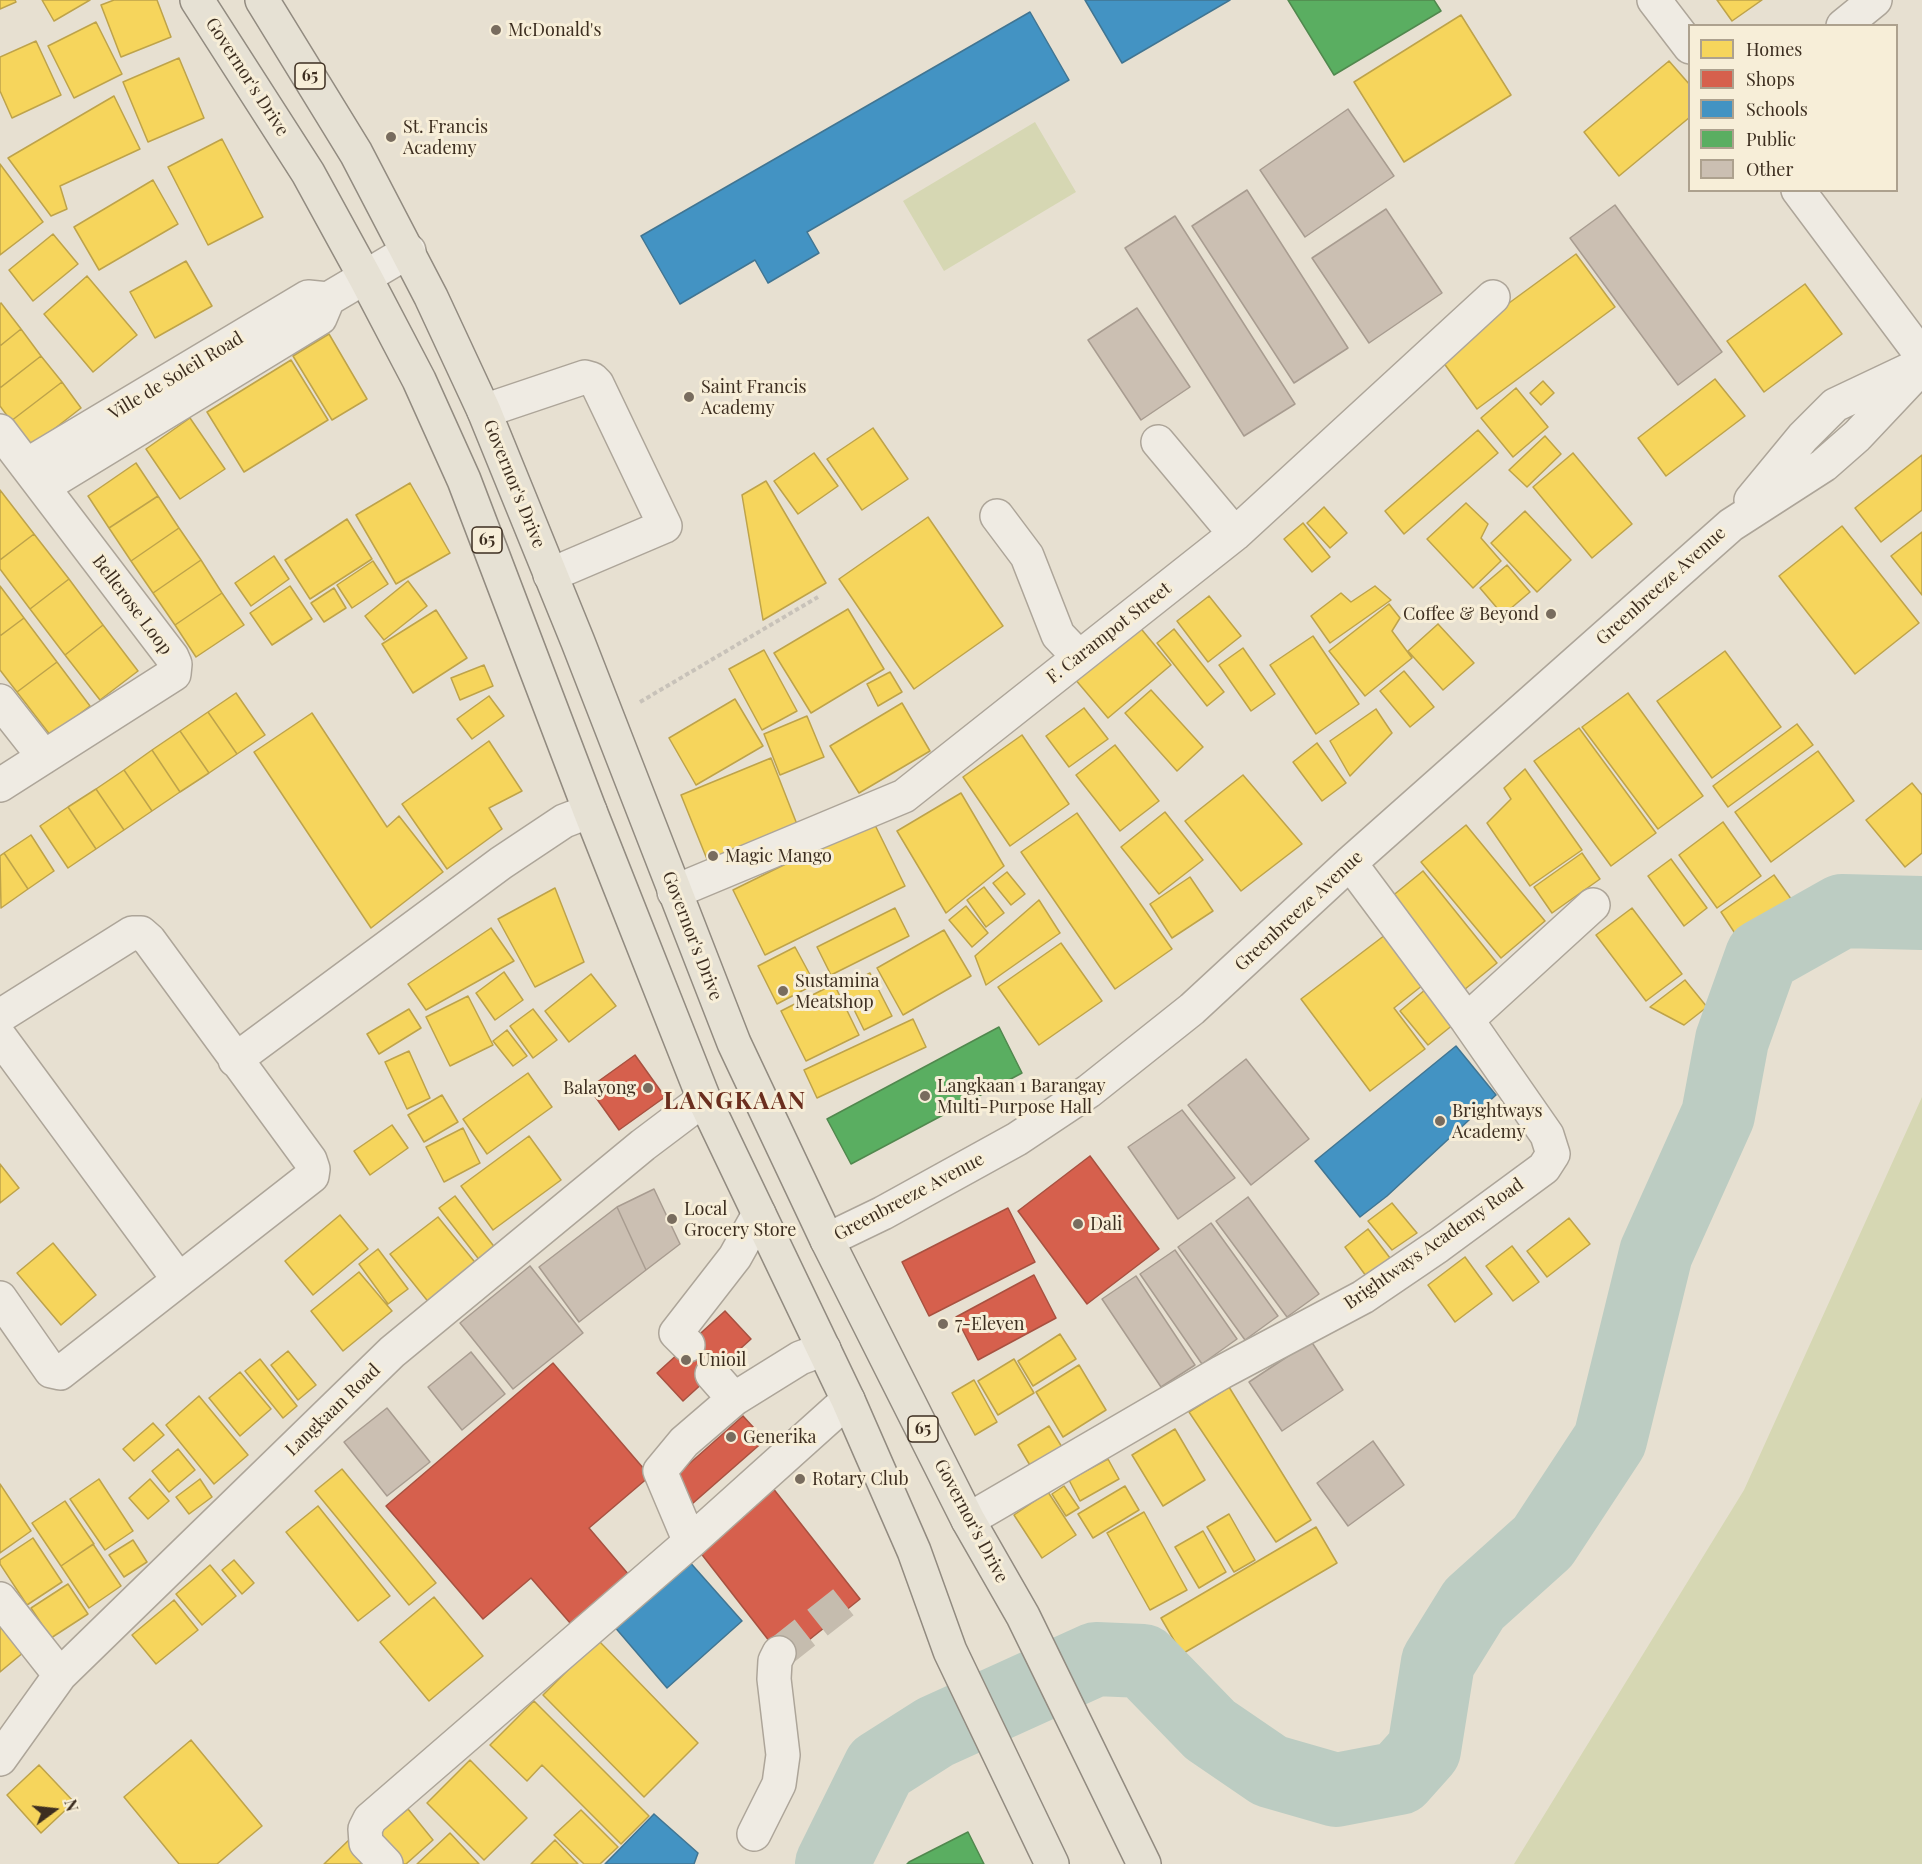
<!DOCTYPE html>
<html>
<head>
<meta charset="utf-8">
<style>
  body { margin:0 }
  #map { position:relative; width:1922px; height:1864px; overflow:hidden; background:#e7e0d1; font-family:"Playfair Display",serif }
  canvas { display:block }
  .legend { position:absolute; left:1688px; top:24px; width:210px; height:168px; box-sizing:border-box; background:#f7eed8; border:2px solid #ada18e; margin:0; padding:8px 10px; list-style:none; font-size:18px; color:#3d2e20 }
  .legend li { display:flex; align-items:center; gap:12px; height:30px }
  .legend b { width:30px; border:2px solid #ada18e }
  .north { position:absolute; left:24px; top:1780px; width:60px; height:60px; -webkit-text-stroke:4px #f7eed8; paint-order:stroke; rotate:75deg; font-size:16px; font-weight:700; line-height:24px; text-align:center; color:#3d2e20 }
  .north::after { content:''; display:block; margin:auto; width:21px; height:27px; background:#3d2e20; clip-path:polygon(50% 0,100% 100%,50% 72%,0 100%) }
</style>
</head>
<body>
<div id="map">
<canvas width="1922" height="1864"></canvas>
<ul class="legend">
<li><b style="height:16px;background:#f6d55c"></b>Homes</li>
<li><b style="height:16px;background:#d6604d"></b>Shops</li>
<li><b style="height:16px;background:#4393c3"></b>Schools</li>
<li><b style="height:16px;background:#5aae61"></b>Public</li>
<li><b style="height:16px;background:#cbbfb2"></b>Other</li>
</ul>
<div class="north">N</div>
</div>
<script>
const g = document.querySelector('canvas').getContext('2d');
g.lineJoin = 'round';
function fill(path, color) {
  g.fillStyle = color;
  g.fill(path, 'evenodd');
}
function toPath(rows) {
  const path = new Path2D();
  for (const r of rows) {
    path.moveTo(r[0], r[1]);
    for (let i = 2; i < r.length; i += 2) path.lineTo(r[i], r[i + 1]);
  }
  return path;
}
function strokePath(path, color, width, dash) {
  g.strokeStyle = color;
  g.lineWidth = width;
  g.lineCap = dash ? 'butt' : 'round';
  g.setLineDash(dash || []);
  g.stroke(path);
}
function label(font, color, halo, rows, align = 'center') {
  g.font = font + ' "Playfair Display",serif';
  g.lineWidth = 6;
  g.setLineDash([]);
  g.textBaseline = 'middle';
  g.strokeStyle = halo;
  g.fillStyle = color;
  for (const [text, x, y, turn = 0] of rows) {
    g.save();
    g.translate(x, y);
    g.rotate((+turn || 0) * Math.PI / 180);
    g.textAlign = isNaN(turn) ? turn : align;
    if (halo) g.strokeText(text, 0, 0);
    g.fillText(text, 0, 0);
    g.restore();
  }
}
fill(toPath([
  [1035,122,1076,192,944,271,903,201],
  [1922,1097,1922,1864,1514,1864,1744,1490]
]), '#d6d7b3');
const homes = toPath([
  [0,0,15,0,16,2,0,9,0,0],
  [42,0,90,0,54,21,42,0],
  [114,0,157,0,171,37,121,57,101,5,114,0],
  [1717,0,1762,0,1732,21,1717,0],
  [1461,15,1511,95,1404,162,1354,82,1461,15],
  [96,22,122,74,74,98,48,46,96,22],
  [36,41,61,95,12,118,0,91,0,57,36,41],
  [179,58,204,118,148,142,123,82,179,58],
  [1669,61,1690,85,1690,117,1619,176,1584,132,1669,61],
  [114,96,140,149,60,186,67,209,51,216,8,158,114,96],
  [222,139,263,217,208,245,168,167,222,139],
  [0,164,43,222,0,255,0,164],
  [153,180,178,224,99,270,74,227,153,180],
  [53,234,78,264,33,301,9,270,53,234],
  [1576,254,1615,307,1477,409,1438,355,1576,254],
  [186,261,212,306,155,338,130,292,186,261],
  [87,276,137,335,93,372,44,314,87,276],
  [1805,284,1842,334,1764,392,1727,341,1805,284],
  [1,303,21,329,0,346,0,304,1,303],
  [21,329,41,356,0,388,0,346,21,329],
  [329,334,367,399,332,420,293,356,329,334],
  [41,356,62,382,11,421,0,406,0,388,41,356],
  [291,360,328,420,244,472,207,412,291,360],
  [1715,379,1745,416,1666,476,1638,438,1715,379],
  [1543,381,1554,393,1541,405,1530,393,1543,381],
  [62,382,81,408,31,447,11,421,62,382],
  [1516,388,1548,427,1513,457,1481,418,1516,388],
  [190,418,225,469,180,499,146,449,190,418],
  [873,428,908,479,862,510,827,459,873,428],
  [1478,430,1498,453,1404,534,1385,511,1478,430],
  [1545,436,1561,454,1527,487,1509,470,1545,436],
  [814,453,838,486,798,514,774,481,814,453],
  [1573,453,1632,524,1592,558,1533,487,1573,453],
  [1922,455,1922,510,1881,542,1855,508,1922,455],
  [136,463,158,496,109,528,88,496,136,463],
  [766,481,826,583,763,620,742,495,766,481],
  [410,483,450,553,396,584,356,515,410,483],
  [0,490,34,534,0,560,0,490],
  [158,496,179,528,131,561,109,528,158,496],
  [1466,503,1488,524,1481,538,1501,561,1473,588,1427,539,1466,503],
  [1324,507,1347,533,1330,548,1307,523,1324,507],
  [1525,511,1571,560,1537,592,1491,543,1525,511],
  [928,517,1003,626,914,689,839,579,928,517],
  [347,519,372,559,310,599,285,560,347,519],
  [1303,523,1330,557,1312,572,1284,539,1303,523],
  [1842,526,1919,623,1855,674,1779,576,1842,526],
  [179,528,201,560,153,593,131,561,179,528],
  [1922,532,1922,595,1891,556,1922,532],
  [34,534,69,579,30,609,0,569,0,560,34,534],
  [274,556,289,579,251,606,235,583,274,556],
  [201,560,222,593,175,625,153,593,201,560],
  [373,561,388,584,352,608,337,585,373,561],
  [1507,565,1530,592,1503,615,1480,588,1507,565],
  [69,579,103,625,65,655,30,609,69,579],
  [408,581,427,606,384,640,365,616,408,581],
  [0,586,24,618,0,636,0,586],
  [290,586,312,619,272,645,250,613,290,586],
  [1375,586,1391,600,1330,643,1311,616,1341,593,1351,602,1375,586],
  [334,588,346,608,324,622,311,603,334,588],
  [222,593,244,625,196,657,175,625,222,593],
  [1209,596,1241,636,1208,662,1177,621,1209,596],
  [1389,604,1400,618,1392,631,1412,658,1365,696,1329,651,1389,604],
  [848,609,884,669,811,713,774,653,848,609],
  [436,610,467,658,413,693,382,644,436,610],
  [24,618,57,662,17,692,0,670,0,636,24,618],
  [1133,619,1171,665,1108,718,1069,672,1133,619],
  [1438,624,1474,663,1443,690,1408,651,1438,624],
  [103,625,138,671,100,700,65,655,103,625],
  [1174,629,1224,692,1207,706,1157,643,1174,629],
  [1313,636,1359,704,1316,734,1270,665,1313,636],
  [1243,648,1275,694,1251,711,1219,665,1243,648],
  [764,650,797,711,762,730,729,669,764,650],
  [1725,651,1781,727,1712,778,1657,701,1725,651],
  [57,662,90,706,51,736,17,692,57,662],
  [484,665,493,686,460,700,451,678,484,665],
  [1404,671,1434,707,1410,727,1380,691,1404,671],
  [890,672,902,692,878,706,867,684,890,672],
  [1151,690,1203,747,1177,771,1125,713,1151,690],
  [236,693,265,735,237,754,208,712,236,693],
  [1628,693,1703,796,1658,829,1582,727,1628,693],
  [489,696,504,716,472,739,457,719,489,696],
  [735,699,763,746,696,785,669,738,735,699],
  [902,703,930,751,859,793,830,746,902,703],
  [1084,708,1108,739,1069,767,1046,736,1084,708],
  [1376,709,1392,733,1350,776,1330,741,1376,709],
  [208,712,237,754,209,773,180,731,208,712],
  [312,713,387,827,399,816,443,872,371,928,254,752,312,713],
  [807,716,824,757,780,775,764,734,807,716],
  [1797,724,1813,745,1728,807,1713,786,1797,724],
  [1579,728,1656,833,1611,866,1534,761,1579,728],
  [180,731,209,773,180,792,152,750,180,731],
  [1022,735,1069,804,1010,846,963,777,1022,735],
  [489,741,522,791,489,808,502,829,447,869,402,804,489,741],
  [1317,743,1346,783,1322,801,1293,762,1317,743],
  [1115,745,1159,801,1120,831,1076,775,1115,745],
  [152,750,180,792,152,811,124,770,152,750],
  [1818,751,1854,801,1771,862,1735,812,1818,751],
  [771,758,800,832,711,869,681,795,771,758],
  [1525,769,1582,850,1530,886,1487,823,1511,799,1504,788,1525,769],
  [124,770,152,811,124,830,96,789,124,770],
  [1243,775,1302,844,1241,891,1185,821,1243,775],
  [1912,783,1922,795,1922,853,1905,867,1866,820,1912,783],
  [96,789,124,830,96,849,68,807,96,789],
  [961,793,1004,866,946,913,897,831,961,793],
  [68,807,96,849,68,868,40,826,68,807],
  [1165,812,1203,860,1159,894,1121,847,1165,812],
  [1077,813,1172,949,1115,989,1021,852,1077,813],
  [873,821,905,886,765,955,733,890,873,821],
  [1723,822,1761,876,1717,908,1679,855,1723,822],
  [1466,825,1545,921,1501,958,1421,862,1466,825],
  [31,835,54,871,28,889,4,853,31,835],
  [4,853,28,889,1,908,0,856,4,853],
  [1582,853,1600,879,1552,913,1534,887,1582,853],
  [1671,859,1707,908,1684,926,1648,876,1671,859],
  [1423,871,1497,963,1459,994,1385,902,1423,871],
  [1007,872,1025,894,1011,905,993,883,1007,872],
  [1774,875,1794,903,1740,941,1721,912,1774,875],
  [1190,877,1213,911,1172,938,1150,904,1190,877],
  [984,887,1004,913,986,927,967,900,984,887],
  [555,888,584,962,535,987,498,919,555,888],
  [1039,900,1060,933,986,985,975,956,1039,900],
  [966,906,988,933,972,947,949,920,966,906],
  [895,908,909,936,831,975,817,947,895,908],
  [1632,908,1682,974,1646,1001,1596,935,1632,908],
  [491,928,514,961,426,1010,408,984,491,928],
  [944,930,971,976,903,1015,877,968,944,930],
  [1385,935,1423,985,1394,1008,1425,1049,1370,1091,1301,999,1385,935],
  [1061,943,1102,1001,1039,1045,998,987,1061,943],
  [795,947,815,984,777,1004,758,966,795,947],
  [504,972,523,1000,495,1020,476,993,504,972],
  [870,973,892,1016,864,1030,843,987,870,973],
  [591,974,616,1006,569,1042,545,1011,591,974],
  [1685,980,1707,1007,1684,1025,1650,1007,1685,980],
  [834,984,859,1035,806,1061,781,1011,834,984],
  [1426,989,1454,1024,1428,1045,1400,1011,1426,989],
  [468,996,493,1045,450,1066,426,1017,468,996],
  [409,1009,421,1028,379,1054,367,1034,409,1009],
  [533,1009,557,1040,533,1058,510,1026,533,1009],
  [913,1019,926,1047,817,1098,804,1070,913,1019],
  [507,1030,527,1056,513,1066,493,1041,507,1030],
  [409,1051,430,1098,407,1109,385,1062,409,1051],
  [528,1073,552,1107,487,1154,463,1119,528,1073],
  [442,1095,458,1122,424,1142,408,1115,442,1095],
  [392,1125,408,1148,370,1175,354,1151,392,1125],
  [463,1128,480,1163,444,1182,426,1147,463,1128],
  [529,1136,561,1180,493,1230,461,1186,529,1136],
  [0,1164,19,1188,0,1203,0,1164],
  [455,1196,496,1249,481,1262,439,1208,455,1196],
  [1392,1203,1417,1233,1392,1250,1368,1221,1392,1203],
  [340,1215,368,1249,313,1295,285,1261,340,1215],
  [438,1217,478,1266,430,1304,390,1254,438,1217],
  [1569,1218,1590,1244,1547,1277,1527,1251,1569,1218],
  [1368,1229,1390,1258,1366,1276,1345,1247,1368,1229],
  [53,1243,96,1295,61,1325,17,1273,53,1243],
  [1512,1246,1539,1282,1513,1301,1486,1266,1512,1246],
  [378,1249,408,1289,388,1304,359,1264,378,1249],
  [1465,1257,1492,1294,1455,1322,1428,1285,1465,1257],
  [359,1272,392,1311,343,1351,311,1311,359,1272],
  [1060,1334,1076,1359,1033,1386,1018,1361,1060,1334],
  [288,1351,316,1385,298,1400,271,1365,288,1351],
  [260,1359,297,1406,283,1418,245,1371,260,1359],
  [1014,1359,1034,1393,998,1415,978,1381,1014,1359],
  [1079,1365,1106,1410,1063,1437,1036,1392,1079,1365],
  [240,1372,271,1409,240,1436,209,1398,240,1372],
  [974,1380,997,1422,975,1435,952,1393,974,1380],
  [1229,1387,1311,1520,1276,1542,1189,1412,1229,1387],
  [199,1396,248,1455,214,1484,166,1425,199,1396],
  [153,1423,164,1435,134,1461,123,1449,153,1423],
  [1049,1426,1065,1452,1034,1472,1018,1445,1049,1426],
  [1175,1429,1205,1480,1163,1506,1132,1455,1175,1429],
  [178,1449,195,1470,169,1492,152,1471,178,1449],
  [1108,1459,1119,1479,1080,1501,1069,1480,1108,1459],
  [342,1469,436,1583,409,1605,315,1491,342,1469],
  [99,1479,133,1531,105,1550,70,1499,99,1479],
  [150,1479,169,1501,148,1519,129,1498,150,1479],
  [200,1479,212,1497,189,1514,176,1497,200,1479],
  [0,1484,31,1531,0,1553,0,1484],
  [1064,1486,1079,1508,1066,1516,1052,1494,1064,1486],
  [1125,1486,1139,1510,1093,1538,1078,1514,1125,1486],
  [1048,1492,1076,1535,1042,1558,1014,1515,1048,1492],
  [65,1501,94,1544,61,1566,32,1523,65,1501],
  [318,1506,390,1596,358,1621,286,1532,318,1506],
  [1144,1512,1187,1590,1150,1610,1107,1533,1144,1512],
  [1229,1514,1255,1560,1234,1572,1207,1527,1229,1514],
  [1316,1527,1337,1563,1182,1654,1161,1618,1316,1527],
  [1203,1531,1226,1572,1199,1588,1175,1547,1203,1531],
  [33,1538,62,1582,27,1605,0,1564,0,1560,33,1538],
  [133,1540,147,1562,124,1577,109,1555,133,1540],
  [93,1544,121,1586,89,1608,61,1566,93,1544],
  [234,1560,254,1583,242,1594,222,1570,234,1560],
  [210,1565,236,1596,202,1625,176,1594,210,1565],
  [68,1584,88,1614,51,1638,31,1608,68,1584],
  [434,1597,483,1656,429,1701,380,1642,434,1597],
  [174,1600,198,1630,156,1664,132,1635,174,1600],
  [0,1611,30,1647,0,1672,0,1611],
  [598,1640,698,1743,644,1797,543,1695,598,1640],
  [534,1701,649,1816,621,1844,542,1765,527,1781,490,1745,534,1701],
  [191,1740,262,1826,217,1864,179,1864,124,1797,191,1740],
  [470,1760,527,1818,484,1860,427,1803,470,1760],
  [39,1765,74,1802,41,1833,7,1795,39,1765],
  [408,1809,433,1840,406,1864,401,1864,377,1835,408,1809],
  [581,1810,618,1847,600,1864,584,1864,554,1835,581,1810],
  [450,1833,479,1864,417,1864,450,1833],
  [352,1837,378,1864,324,1864,352,1837],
  [555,1840,578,1864,531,1864,555,1840]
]);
fill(homes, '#f6d55c');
strokePath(homes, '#bea34a', 1.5);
const shops = toPath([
  [635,1055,665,1097,619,1130,589,1088,635,1055],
  [1090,1156,1159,1249,1087,1304,1018,1211,1090,1156],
  [1008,1208,1035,1262,929,1316,902,1262,1008,1208],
  [1034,1275,1056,1318,978,1360,956,1317,1034,1275],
  [725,1311,751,1339,683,1401,657,1373,725,1311],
  [553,1363,650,1476,589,1528,629,1575,571,1624,531,1578,483,1619,386,1506,553,1363],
  [743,1416,765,1440,692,1504,671,1480,743,1416],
  [772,1487,860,1599,784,1660,696,1547,772,1487]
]);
fill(shops, '#d6604d');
strokePath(shops, '#a85140', 1.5);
const schools = toPath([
  [1085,0,1230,0,1122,63,1085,0],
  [1030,12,1069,80,807,232,819,253,768,283,755,260,680,304,641,236,1030,12],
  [1456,1046,1496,1095,1387,1196,1360,1217,1315,1161,1456,1046],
  [687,1559,742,1621,667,1688,613,1625,687,1559],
  [654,1814,698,1853,694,1864,605,1864,654,1814]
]);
fill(schools, '#4393c3');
strokePath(schools, '#417592', 1.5);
const public = toPath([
  [1288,0,1434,0,1441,11,1334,75,1288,0],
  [999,1027,1022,1073,851,1164,827,1119,999,1027],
  [968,1832,984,1864,907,1864,909,1862,968,1832]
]);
fill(public, '#5aae61');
strokePath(public, '#51884e', 1.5);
strokePath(toPath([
  [832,1864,880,1767,935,1732,1096,1659,1143,1661,1210,1730,1270,1771,1336,1790,1399,1778,1424,1750,1438,1662,1474,1604,1543,1542,1610,1440,1656,1253,1718,1115,1732,1040,1762,956,1842,911,1922,913]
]), '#bcccc2', 74);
const building = toPath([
  [1348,109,1394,176,1305,237,1260,170,1348,109],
  [1247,190,1348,348,1294,383,1192,226,1247,190],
  [1615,205,1722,352,1678,385,1570,238,1615,205],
  [1386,209,1442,293,1369,343,1312,258,1386,209],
  [1175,216,1295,404,1244,436,1125,248,1175,216],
  [1137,308,1190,387,1141,420,1088,340,1137,308],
  [1246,1059,1309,1139,1251,1185,1188,1105,1246,1059],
  [1182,1110,1235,1178,1178,1219,1128,1147,1182,1110],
  [654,1189,680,1244,646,1270,617,1207,654,1189],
  [1248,1197,1319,1294,1287,1317,1216,1221,1248,1197],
  [617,1207,646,1270,579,1322,539,1267,617,1207],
  [1211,1223,1278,1316,1245,1340,1178,1247,1211,1223],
  [1175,1250,1237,1339,1202,1364,1140,1274,1175,1250],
  [530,1266,583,1333,513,1389,460,1323,530,1266],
  [1136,1276,1195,1365,1161,1387,1102,1299,1136,1276],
  [1311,1341,1343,1390,1282,1431,1249,1382,1311,1341],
  [471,1352,505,1394,462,1430,428,1387,471,1352],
  [387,1408,430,1462,387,1496,344,1442,387,1408],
  [1373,1441,1404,1485,1348,1526,1317,1483,1373,1441]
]);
fill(building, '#cbbfb2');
strokePath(building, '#a89c90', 1.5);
strokePath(toPath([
  [779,1653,855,1593]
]), '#c5bcae', 33, [33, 16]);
const minor = toPath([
  [1654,0,1690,47],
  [1843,26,1875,0],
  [1798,190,1922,356],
  [484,411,585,377,592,379,597,384,665,526,550,575],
  [0,431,172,657,175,664,174,674,0,785],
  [1158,442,1235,534],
  [27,465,308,297,328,299,409,251],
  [43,487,320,318,328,299],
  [1751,500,1803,437,1835,405,1909,370],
  [997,516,1027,556,1058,635,1079,657],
  [0,701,44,757],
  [674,892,904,796,1235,534,1493,297],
  [0,1016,132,933,141,933,149,940,310,1160,313,1169,312,1176,60,1373,51,1371,0,1298],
  [1467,1020,1593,905],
  [0,1037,179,1280],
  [235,1060,501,863,564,821,590,811],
  [827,1240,883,1213,1017,1139,1089,1091,1192,1009,1350,863,1731,525,1824,465,1857,436,1922,367],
  [688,1345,676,1333,735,1257,759,1214],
  [712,1374,734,1399],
  [968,1520,1222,1372,1363,1297,1438,1246,1544,1168,1553,1154,1547,1135,1467,1020,1350,863],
  [690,1542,660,1471,684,1442,734,1399,800,1358,824,1349],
  [0,1599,60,1675],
  [0,1759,60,1675,392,1352,643,1145,704,1099],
  [754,1834,779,1784,783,1755,774,1679,775,1661,779,1653],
  [386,1864,366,1843,365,1829,370,1819,690,1542,848,1400]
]);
const major = toPath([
  [197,0,308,173,365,277,419,380,464,480,590,811,704,1099,848,1400,914,1551,950,1651,1052,1864],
  [262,0,356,153,431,297,484,411,578,642,734,1043,827,1240,968,1520,1023,1616,1144,1864]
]);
strokePath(minor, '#ada599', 36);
strokePath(major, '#928b80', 36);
strokePath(toPath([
  [640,702,818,597]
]), '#c8c2b9', 4, [4.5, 3]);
strokePath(minor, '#efebe3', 33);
strokePath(major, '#e6e1d4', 33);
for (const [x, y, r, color] of [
  [496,30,6,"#786c5e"],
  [391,137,6,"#786c5e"],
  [689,397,6,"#786c5e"],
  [1551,614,6,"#786c5e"],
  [713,856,6,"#786c5e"],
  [783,991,6,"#786c5e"],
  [648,1088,6,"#786c5e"],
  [925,1096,6,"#786c5e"],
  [1440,1121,6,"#786c5e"],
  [672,1219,6,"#786c5e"],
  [1078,1224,6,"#786c5e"],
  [943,1324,6,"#786c5e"],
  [686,1360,6,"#786c5e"],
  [731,1437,6,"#786c5e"],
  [800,1479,6,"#786c5e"]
]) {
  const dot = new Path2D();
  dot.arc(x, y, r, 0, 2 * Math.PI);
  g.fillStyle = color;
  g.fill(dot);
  strokePath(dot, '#f7eed8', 2);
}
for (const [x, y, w] of [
  [310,76,30],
  [487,540,30],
  [923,1429,30]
]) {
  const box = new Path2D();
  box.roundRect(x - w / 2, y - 13, w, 26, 4.5);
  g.fillStyle = '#f7eed8';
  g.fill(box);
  strokePath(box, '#3d2e20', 1.5);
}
label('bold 16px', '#3d2e20', null, [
  ["65",310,76],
  ["65",487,540],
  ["65",923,1429]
]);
label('18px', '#3d2e20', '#f7eed8', [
  ["McDonald's",508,30],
  ["St. Francis",403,127],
  ["Academy",403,148],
  ["Saint Francis",701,387],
  ["Academy",701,408],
  ["Coffee & Beyond",1539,614,"right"],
  ["Magic Mango",725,856],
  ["Sustamina",795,981],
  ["Meatshop",795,1002],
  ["Langkaan 1 Barangay",937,1086],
  ["Multi-Purpose Hall",937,1107],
  ["Balayong",636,1088,"right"],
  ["Brightways",1452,1111],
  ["Academy",1452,1132],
  ["Local",684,1209],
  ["Grocery Store",684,1230],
  ["Dali",1090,1224],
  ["7-Eleven",955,1324],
  ["Unioil",698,1360],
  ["Generika",743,1437],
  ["Rotary Club",812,1479]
], 'left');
label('18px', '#3d2e20', '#f7eed8', [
  ["Governor's Drive",247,77,57],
  ["Ville de Soleil Road",176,376,-31],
  ["Governor's Drive",514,484,68],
  ["Greenbreeze Avenue",1661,586,-42],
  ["Bellerose Loop",132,605,53],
  ["F. Carampot Street",1109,633,-38],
  ["Greenbreeze Avenue",1299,911,-43],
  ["Governor's Drive",692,936,69],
  ["Greenbreeze Avenue",909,1197,-28],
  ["Brightways Academy Road",1434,1244,-35],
  ["Langkaan Road",333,1410,-44],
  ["Governor's Drive",971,1521,62]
]);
g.letterSpacing = '1.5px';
label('bold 24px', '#6b2e1e', '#f7eed8', [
  ["LANGKAAN",735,1102]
]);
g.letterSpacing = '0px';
</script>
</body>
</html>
